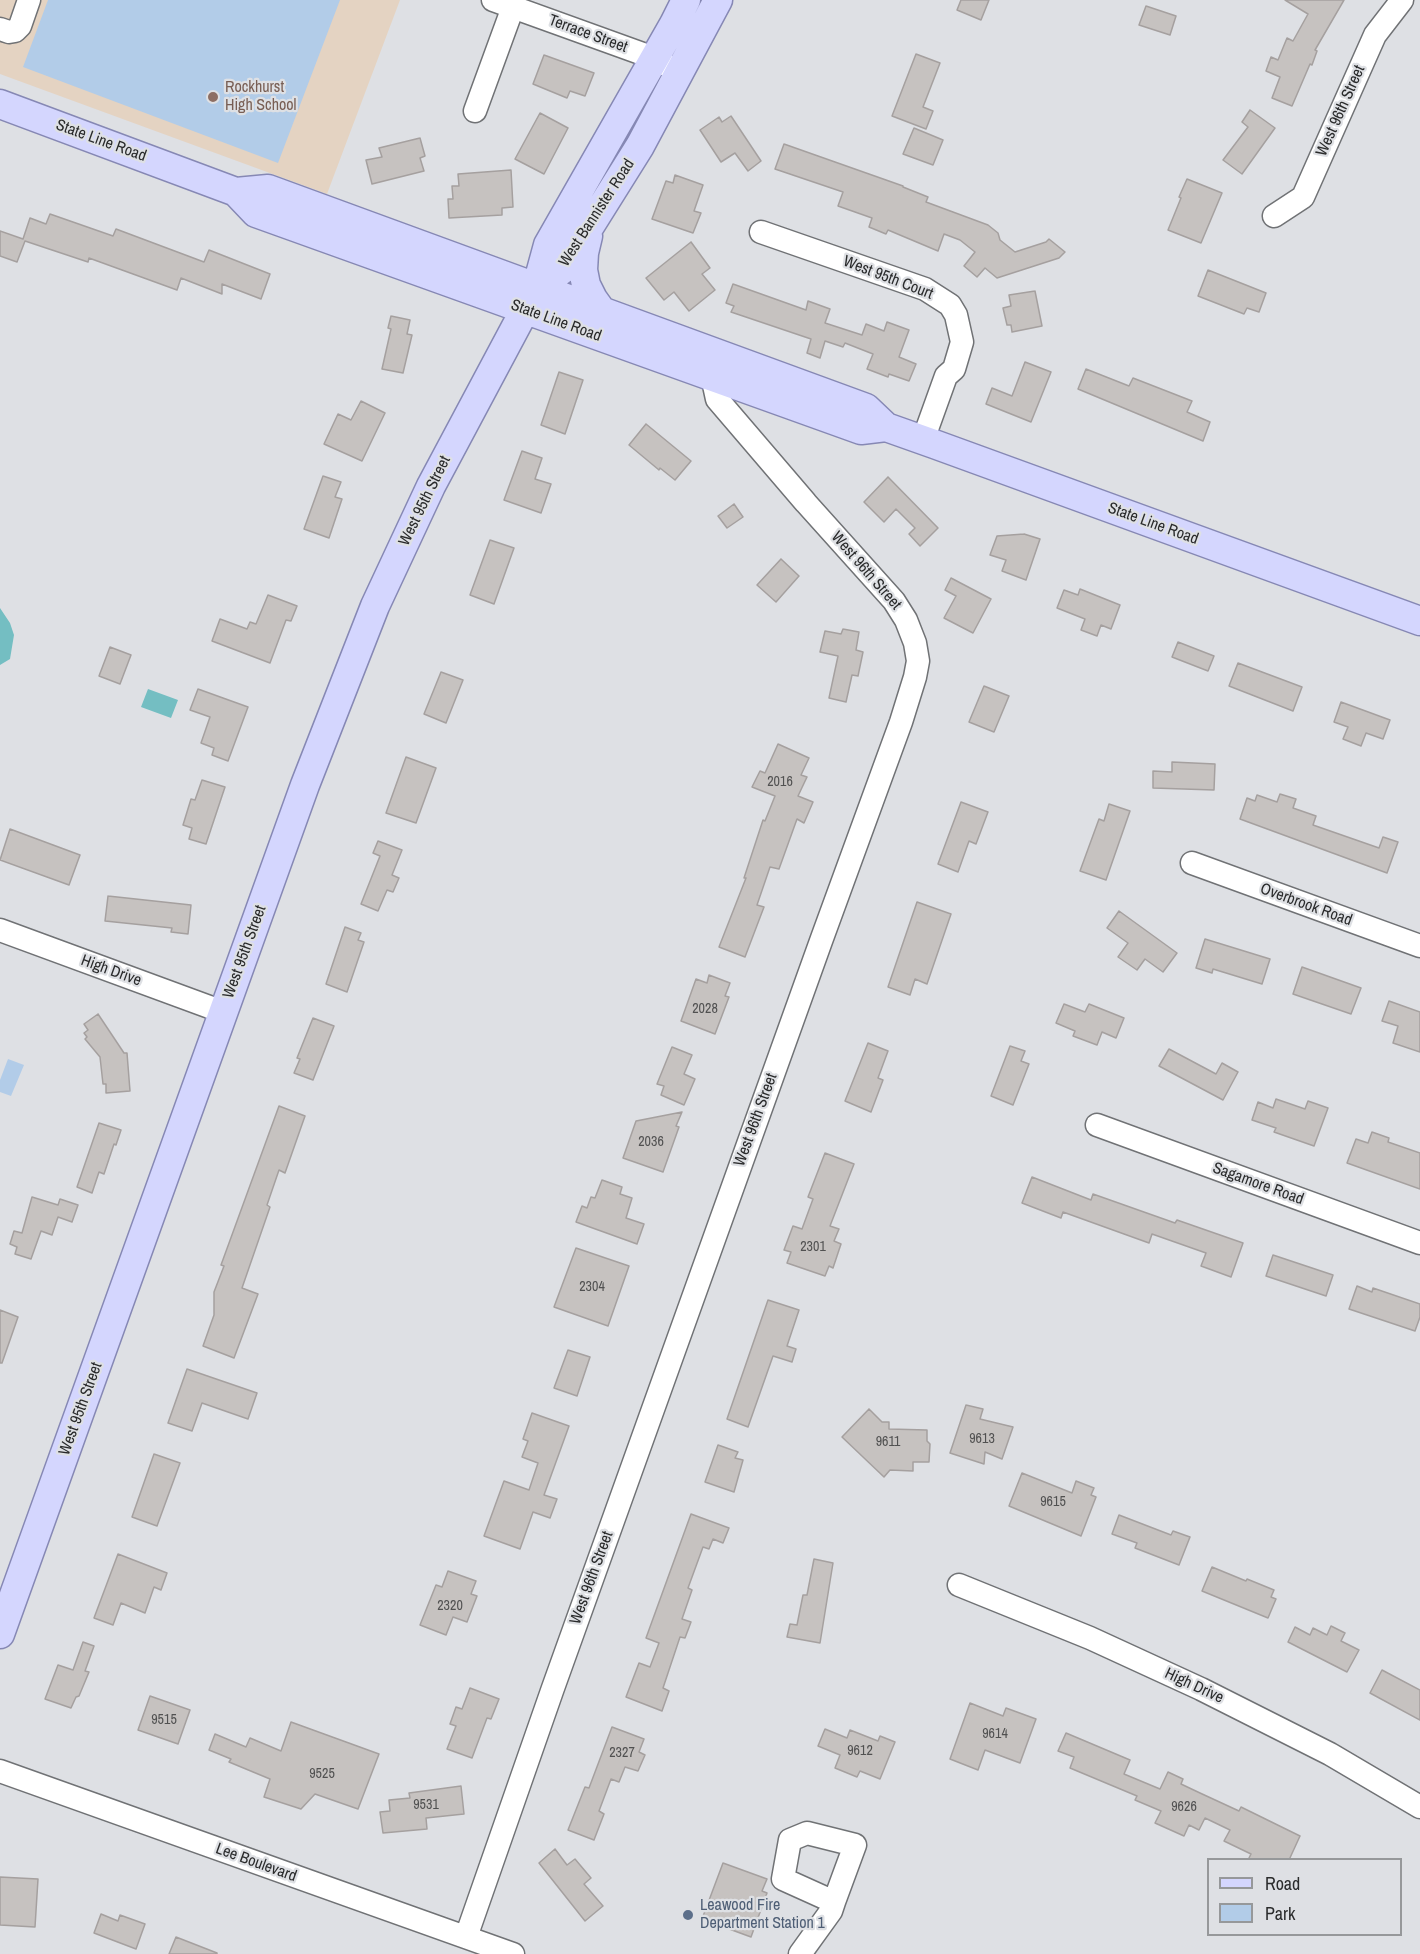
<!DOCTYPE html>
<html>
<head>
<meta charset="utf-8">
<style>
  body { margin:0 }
  #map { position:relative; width:1420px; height:1954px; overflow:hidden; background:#dee0e4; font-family:"Archivo Narrow",sans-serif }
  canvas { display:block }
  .legend { position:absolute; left:1207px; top:1858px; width:195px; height:78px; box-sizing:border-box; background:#dee0e4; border:2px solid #96989a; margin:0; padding:8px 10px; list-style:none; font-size:18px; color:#2a2b2c }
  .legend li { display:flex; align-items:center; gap:12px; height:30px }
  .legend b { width:30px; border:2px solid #96989a }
</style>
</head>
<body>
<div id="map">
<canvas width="1420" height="1954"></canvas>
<ul class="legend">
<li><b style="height:8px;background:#d4d6fe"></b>Road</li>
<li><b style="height:16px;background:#b2cce8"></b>Park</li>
</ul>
</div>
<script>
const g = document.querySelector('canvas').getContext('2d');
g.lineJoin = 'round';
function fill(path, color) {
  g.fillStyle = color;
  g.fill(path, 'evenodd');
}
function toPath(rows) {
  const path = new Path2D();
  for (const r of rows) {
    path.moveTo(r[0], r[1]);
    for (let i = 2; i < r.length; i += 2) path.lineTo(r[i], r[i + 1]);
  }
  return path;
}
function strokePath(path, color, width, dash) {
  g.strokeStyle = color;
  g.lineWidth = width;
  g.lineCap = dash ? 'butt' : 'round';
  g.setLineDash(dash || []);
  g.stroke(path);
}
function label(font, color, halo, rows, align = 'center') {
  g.font = font + ' "Archivo Narrow",sans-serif';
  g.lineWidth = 4.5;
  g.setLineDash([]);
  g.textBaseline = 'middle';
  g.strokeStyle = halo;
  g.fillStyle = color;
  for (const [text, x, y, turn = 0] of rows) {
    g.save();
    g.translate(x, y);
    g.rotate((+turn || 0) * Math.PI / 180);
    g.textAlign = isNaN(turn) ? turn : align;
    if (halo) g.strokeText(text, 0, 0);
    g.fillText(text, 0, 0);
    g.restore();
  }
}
fill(toPath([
  [0,0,400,0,327,194,0,74]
]), '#e4d3c2');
fill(toPath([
  [48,0,340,0,278,163,23,67],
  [8,1059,24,1065,11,1096,0,1092,0,1080]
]), '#b2cce8');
fill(toPath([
  [0,608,10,623,14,635,10,659,0,665],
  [148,689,178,700,171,718,141,707]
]), '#74bec2');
const building = toPath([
  [961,0,989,0,981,20,957,10,961,0],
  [1285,0,1344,0,1315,50,1317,51,1312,65,1310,64,1292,106,1272,98,1280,77,1266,71,1271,57,1278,60,1287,38,1293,41,1308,14,1285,0],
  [1146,6,1176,16,1170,35,1139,25,1146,6],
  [916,54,940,63,923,107,933,111,926,129,892,116,916,54],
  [544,55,594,73,585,96,570,91,567,98,533,84,544,55],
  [1250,110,1275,128,1242,174,1223,160,1248,127,1242,122,1250,110],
  [540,113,568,128,544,174,515,159,540,113],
  [731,116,761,161,748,171,735,153,721,162,700,130,719,117,722,122,731,116],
  [914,128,943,140,933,165,903,154,914,128],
  [420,138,425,156,420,158,424,171,372,184,366,160,382,157,379,148,420,138],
  [784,144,903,186,903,187,928,197,926,202,988,225,998,233,1000,240,1015,252,1046,242,1049,239,1065,252,1059,258,997,278,985,268,977,277,964,266,975,252,960,240,944,234,938,251,888,230,886,234,869,227,872,218,838,206,843,192,775,169,784,144],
  [511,170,513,207,502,208,502,215,449,218,448,199,453,199,452,186,459,186,458,174,511,170],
  [675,175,703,185,694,211,701,213,693,233,652,219,666,181,673,183,675,175],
  [1187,179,1222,193,1201,243,1168,230,1181,198,1179,197,1187,179],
  [50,214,113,236,116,229,204,262,209,250,270,274,261,299,222,284,222,294,181,278,177,290,89,258,88,262,25,241,17,262,0,256,0,231,23,239,30,218,46,224,50,214],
  [691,242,710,268,702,274,715,290,689,311,674,292,664,300,646,278,691,242],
  [1208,270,1266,293,1259,312,1247,308,1244,314,1198,296,1208,270],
  [733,284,806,310,808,301,830,309,825,323,862,335,866,324,884,331,887,322,909,330,899,357,916,364,909,381,889,374,888,377,867,369,873,354,845,343,843,347,825,341,820,358,807,353,811,339,731,312,734,306,726,303,733,284],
  [1035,291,1042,326,1012,332,1011,325,1007,325,1003,308,1011,306,1009,295,1035,291],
  [391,316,410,320,407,334,412,335,403,373,382,369,391,329,388,328,391,316],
  [1025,362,1051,372,1031,422,986,404,992,388,1012,396,1025,362],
  [1086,369,1129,386,1133,378,1192,401,1187,412,1210,422,1203,441,1078,389,1086,369],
  [559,372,583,380,565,434,541,425,559,372],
  [361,401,385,413,362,461,324,444,338,414,351,420,361,401],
  [646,424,691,461,675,480,660,468,659,470,629,445,646,424],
  [522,451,542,458,535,479,551,484,541,513,504,500,522,451],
  [323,476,341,482,335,497,342,499,329,538,304,529,323,476],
  [888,477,938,528,920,546,909,534,915,528,896,509,884,522,864,502,888,477],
  [734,504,743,517,727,528,718,516,734,504],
  [1024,534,1040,539,1026,580,1002,571,1006,560,990,555,997,536,1024,534],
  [490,540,514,548,494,604,470,595,490,540],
  [781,559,799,576,776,602,757,585,781,559],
  [951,578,991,599,973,633,944,618,956,596,945,590,951,578],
  [1080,589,1120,605,1111,629,1101,625,1097,636,1081,630,1085,619,1057,608,1064,590,1078,595,1080,589],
  [268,595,297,606,291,621,286,620,270,663,212,641,220,619,247,629,250,622,256,624,268,595],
  [843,629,859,632,856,650,863,652,858,676,852,675,846,702,829,698,838,656,820,652,825,631,841,634,843,629],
  [1178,642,1214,656,1208,671,1172,657,1178,642],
  [110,647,131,655,120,684,99,676,110,647],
  [1238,663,1302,687,1293,711,1229,686,1238,663],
  [441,672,463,680,446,723,424,714,441,672],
  [984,686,1009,696,994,732,969,722,984,686],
  [198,689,248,707,228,761,212,755,214,748,201,743,210,717,190,710,198,689],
  [1341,702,1390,720,1383,739,1366,733,1361,746,1343,739,1348,727,1334,722,1341,702],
  [778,744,809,758,801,775,807,777,798,796,813,802,804,823,797,819,779,869,770,867,757,905,764,907,745,957,719,947,746,878,744,878,763,820,765,821,775,796,752,787,760,771,765,773,778,744],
  [406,757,436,768,416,823,386,813,406,757],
  [1172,762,1215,764,1214,790,1153,788,1153,771,1172,772,1172,762],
  [202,780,225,787,206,844,189,839,192,828,183,825,191,799,195,800,202,780],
  [1280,794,1296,799,1293,808,1316,816,1313,825,1379,848,1383,837,1398,842,1387,873,1240,819,1247,798,1255,801,1257,795,1277,802,1280,794],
  [961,802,988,812,976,844,969,841,958,872,938,864,961,802],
  [1109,804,1130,811,1106,880,1080,871,1099,819,1104,821,1109,804],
  [10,829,80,855,69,885,0,860,10,829],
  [378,841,402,850,392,875,399,878,393,892,387,890,378,911,361,904,380,856,373,853,378,841],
  [108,896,191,905,188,934,171,932,172,928,105,921,108,896],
  [917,902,951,914,927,984,915,979,910,995,888,987,917,902],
  [1119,911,1177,953,1163,972,1145,959,1137,970,1118,957,1128,943,1107,928,1119,911],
  [345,927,361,933,358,940,364,942,347,992,326,984,345,927],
  [1205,939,1270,959,1262,984,1213,969,1212,973,1196,968,1205,939],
  [1302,967,1361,988,1351,1014,1293,994,1302,967],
  [709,975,730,983,725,996,729,997,715,1034,681,1021,696,979,707,983,709,975],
  [1389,1001,1420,1012,1420,1052,1393,1043,1398,1026,1382,1021,1389,1001],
  [1064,1004,1085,1012,1089,1004,1124,1018,1116,1038,1102,1032,1097,1045,1073,1036,1075,1031,1056,1023,1064,1004],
  [98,1014,124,1053,127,1053,130,1091,106,1093,106,1084,103,1084,100,1057,85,1039,87,1037,84,1033,88,1030,84,1024,98,1014],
  [313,1018,334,1026,313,1080,294,1073,300,1059,297,1058,313,1018],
  [868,1043,888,1051,878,1078,883,1080,871,1112,845,1101,868,1043],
  [1010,1046,1025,1051,1021,1061,1029,1064,1013,1105,991,1096,1010,1046],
  [672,1047,692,1055,684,1074,695,1079,684,1105,661,1095,664,1086,657,1084,672,1047],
  [1169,1049,1216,1074,1222,1063,1238,1072,1223,1100,1159,1066,1169,1049],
  [1276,1099,1305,1109,1308,1101,1328,1108,1314,1146,1274,1132,1276,1128,1252,1120,1258,1102,1273,1108,1276,1099],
  [279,1106,305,1116,285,1173,279,1170,267,1205,270,1207,242,1288,258,1294,234,1358,203,1346,214,1315,214,1292,224,1266,221,1265,279,1106],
  [682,1112,676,1126,679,1127,663,1172,623,1158,636,1121,682,1112],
  [99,1123,121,1130,116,1145,114,1144,104,1174,99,1172,92,1193,77,1187,99,1123],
  [1372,1132,1389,1138,1388,1142,1420,1153,1420,1189,1347,1163,1356,1139,1368,1143,1372,1132],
  [825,1153,854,1164,830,1226,839,1229,834,1241,841,1244,833,1268,829,1266,825,1276,787,1263,791,1252,784,1250,793,1226,802,1229,813,1199,808,1197,825,1153],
  [1032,1177,1091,1200,1093,1194,1175,1223,1177,1220,1243,1243,1231,1277,1201,1266,1206,1253,1152,1234,1149,1243,1063,1212,1061,1218,1022,1203,1032,1177],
  [602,1180,622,1187,620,1194,632,1198,626,1218,644,1224,637,1244,576,1222,582,1206,587,1208,591,1197,595,1198,602,1180],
  [32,1197,58,1205,60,1199,78,1205,72,1222,58,1217,52,1235,41,1231,31,1259,15,1254,17,1247,10,1244,14,1231,22,1233,32,1197],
  [576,1248,629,1266,608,1326,554,1307,576,1248],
  [1273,1255,1333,1275,1326,1296,1266,1276,1273,1255],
  [1357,1286,1372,1292,1373,1288,1420,1304,1420,1317,1415,1331,1349,1309,1357,1286],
  [768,1300,799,1310,787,1346,796,1349,792,1362,773,1356,748,1427,727,1419,768,1300],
  [0,1310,18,1317,2,1363,0,1363,0,1310],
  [568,1350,590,1357,577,1396,554,1388,568,1350],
  [187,1369,257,1393,248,1419,202,1403,192,1431,168,1423,187,1369],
  [966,1405,983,1409,980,1419,1013,1427,1002,1459,985,1452,984,1464,950,1453,966,1405],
  [869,1409,882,1422,889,1422,889,1429,927,1430,927,1441,930,1444,929,1462,913,1462,913,1471,890,1470,884,1477,842,1437,869,1409],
  [532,1413,569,1426,544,1495,557,1499,550,1518,533,1512,520,1549,484,1536,504,1481,529,1490,538,1463,522,1457,528,1441,523,1439,532,1413],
  [718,1445,738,1452,735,1458,743,1460,734,1492,705,1482,718,1445],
  [154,1454,180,1463,157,1526,132,1517,154,1454],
  [1022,1473,1072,1493,1076,1481,1094,1488,1091,1495,1096,1497,1081,1536,1009,1506,1022,1473],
  [691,1514,729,1528,723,1543,713,1539,709,1549,703,1547,688,1588,692,1590,682,1619,691,1622,685,1638,680,1637,663,1688,669,1691,662,1711,626,1697,639,1663,650,1667,659,1643,646,1638,691,1514],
  [1119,1515,1171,1535,1173,1531,1190,1537,1179,1565,1135,1548,1137,1543,1112,1534,1119,1515],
  [118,1554,167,1573,161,1590,154,1587,145,1613,121,1603,113,1625,94,1618,118,1554],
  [814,1559,833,1563,820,1643,787,1637,790,1624,797,1625,803,1595,807,1595,814,1559],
  [1212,1567,1246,1581,1247,1579,1274,1590,1271,1597,1276,1599,1268,1618,1202,1591,1212,1567],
  [448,1571,476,1581,471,1594,477,1596,467,1622,453,1617,446,1635,420,1625,436,1585,442,1587,448,1571],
  [1331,1626,1345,1633,1341,1641,1359,1650,1347,1672,1288,1642,1295,1627,1310,1635,1313,1628,1327,1635,1331,1626],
  [83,1642,94,1646,85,1671,89,1672,79,1696,76,1697,71,1708,45,1699,58,1665,73,1670,83,1642],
  [1382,1670,1420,1690,1420,1720,1370,1693,1382,1670],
  [470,1688,499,1699,491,1719,487,1718,472,1758,447,1749,456,1726,450,1724,456,1707,462,1709,470,1688],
  [150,1696,190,1710,178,1744,138,1730,150,1696],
  [970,1703,1003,1716,1006,1708,1036,1719,1020,1763,985,1750,978,1770,950,1759,970,1703],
  [291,1722,379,1754,358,1809,315,1794,301,1809,264,1797,270,1779,229,1762,231,1759,209,1750,215,1734,246,1747,250,1738,281,1751,291,1722],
  [612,1727,644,1739,639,1752,645,1755,638,1771,625,1767,619,1782,611,1779,599,1811,604,1814,594,1840,568,1830,585,1787,589,1788,612,1727],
  [825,1729,847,1738,850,1730,878,1741,880,1736,895,1742,880,1779,860,1771,857,1777,835,1768,840,1755,818,1746,825,1729],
  [1066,1733,1130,1760,1124,1774,1160,1789,1168,1772,1183,1779,1181,1784,1200,1793,1239,1811,1241,1807,1300,1836,1289,1860,1248,1860,1251,1854,1224,1841,1230,1830,1205,1818,1199,1830,1189,1825,1184,1836,1155,1823,1161,1811,1135,1800,1137,1796,1070,1768,1074,1757,1058,1751,1066,1733],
  [461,1786,464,1814,426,1818,427,1829,383,1833,380,1812,390,1811,389,1800,410,1798,409,1793,461,1786],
  [555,1849,567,1865,575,1859,591,1878,584,1884,603,1906,585,1921,539,1863,555,1849],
  [723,1863,767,1879,762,1891,767,1893,751,1937,702,1919,723,1863],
  [0,1877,38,1879,35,1927,0,1925,0,1877],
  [101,1914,118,1921,120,1915,145,1924,136,1949,94,1933,101,1914],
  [176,1937,217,1953,217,1954,169,1954,176,1937]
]);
fill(building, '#c6c2c0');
strokePath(building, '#a5a09f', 1.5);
const minor = toPath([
  [493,0,654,58,668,66],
  [0,29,9,32,15,31,20,26,29,0],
  [475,111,513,7],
  [1274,216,1303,197,1375,35,1402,0],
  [761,232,925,289,950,305,956,315,962,342,954,369,946,376,923,440],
  [1192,863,1420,946],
  [0,930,223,1012],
  [1097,1125,1420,1243],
  [959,1585,1090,1638,1201,1689,1330,1754,1420,1807],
  [0,1771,513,1954],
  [466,1937,553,1688,821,941,901,722,915,677,918,661,915,643,906,620,894,601,806,503,717,399,712,376,716,365],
  [800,1954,831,1911,834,1902,855,1845,807,1833,790,1840,783,1879,834,1902]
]);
const major = toPath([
  [0,104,236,192,268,189,866,408,886,427],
  [236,192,256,213,861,430,886,427,934,444,1420,621],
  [588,236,584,253,583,270,586,285,593,299,603,313],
  [536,289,563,269,640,146,718,0],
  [0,1634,305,785,375,606,431,486,536,289,548,245,674,24,686,0]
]);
strokePath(minor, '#707275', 25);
strokePath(major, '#8688b4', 31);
strokePath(minor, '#fff', 22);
strokePath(major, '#d4d6fe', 28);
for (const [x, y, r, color] of [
  [213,97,6,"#8d6e63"],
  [688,1915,6,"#5c6f8a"]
]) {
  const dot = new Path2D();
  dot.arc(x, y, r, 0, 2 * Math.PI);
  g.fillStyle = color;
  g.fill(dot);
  strokePath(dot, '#dee0e4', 2);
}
label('14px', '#515151', null, [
  ["2016",780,782],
  ["2028",705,1009],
  ["2036",651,1142],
  ["2301",813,1247],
  ["2304",592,1287],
  ["9613",982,1439],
  ["9611",888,1442],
  ["9615",1053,1502],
  ["2320",450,1606],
  ["9515",164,1720],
  ["9614",995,1734],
  ["9612",860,1751],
  ["2327",622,1753],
  ["9525",322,1774],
  ["9531",426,1805],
  ["9626",1184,1807]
]);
label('16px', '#2a2b2c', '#dee0e4', [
  ["Terrace Street",588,34,20],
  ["West 96th Street",1341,111,-66],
  ["State Line Road",101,141,20],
  ["West Bannister Road",597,213,-57],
  ["West 95th Court",888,278,21],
  ["State Line Road",556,321,20],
  ["West 95th Street",425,501,-64],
  ["State Line Road",1153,524,20],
  ["West 96th Street",866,571,49],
  ["Overbrook Road",1306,905,20],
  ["West 95th Street",245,952,-70],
  ["High Drive",111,971,20],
  ["West 96th Street",756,1120,-70],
  ["Sagamore Road",1258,1184,20],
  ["West 95th Street",81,1409,-70],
  ["West 96th Street",592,1578,-70],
  ["High Drive",1194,1686,25],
  ["Lee Boulevard",256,1863,20]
]);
label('16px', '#785e54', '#dee0e4', [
  ["Rockhurst",225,88],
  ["High School",225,106]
], 'left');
label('16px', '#4e5e75', '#dee0e4', [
  ["Leawood Fire",700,1906],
  ["Department Station 1",700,1924]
], 'left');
</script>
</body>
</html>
